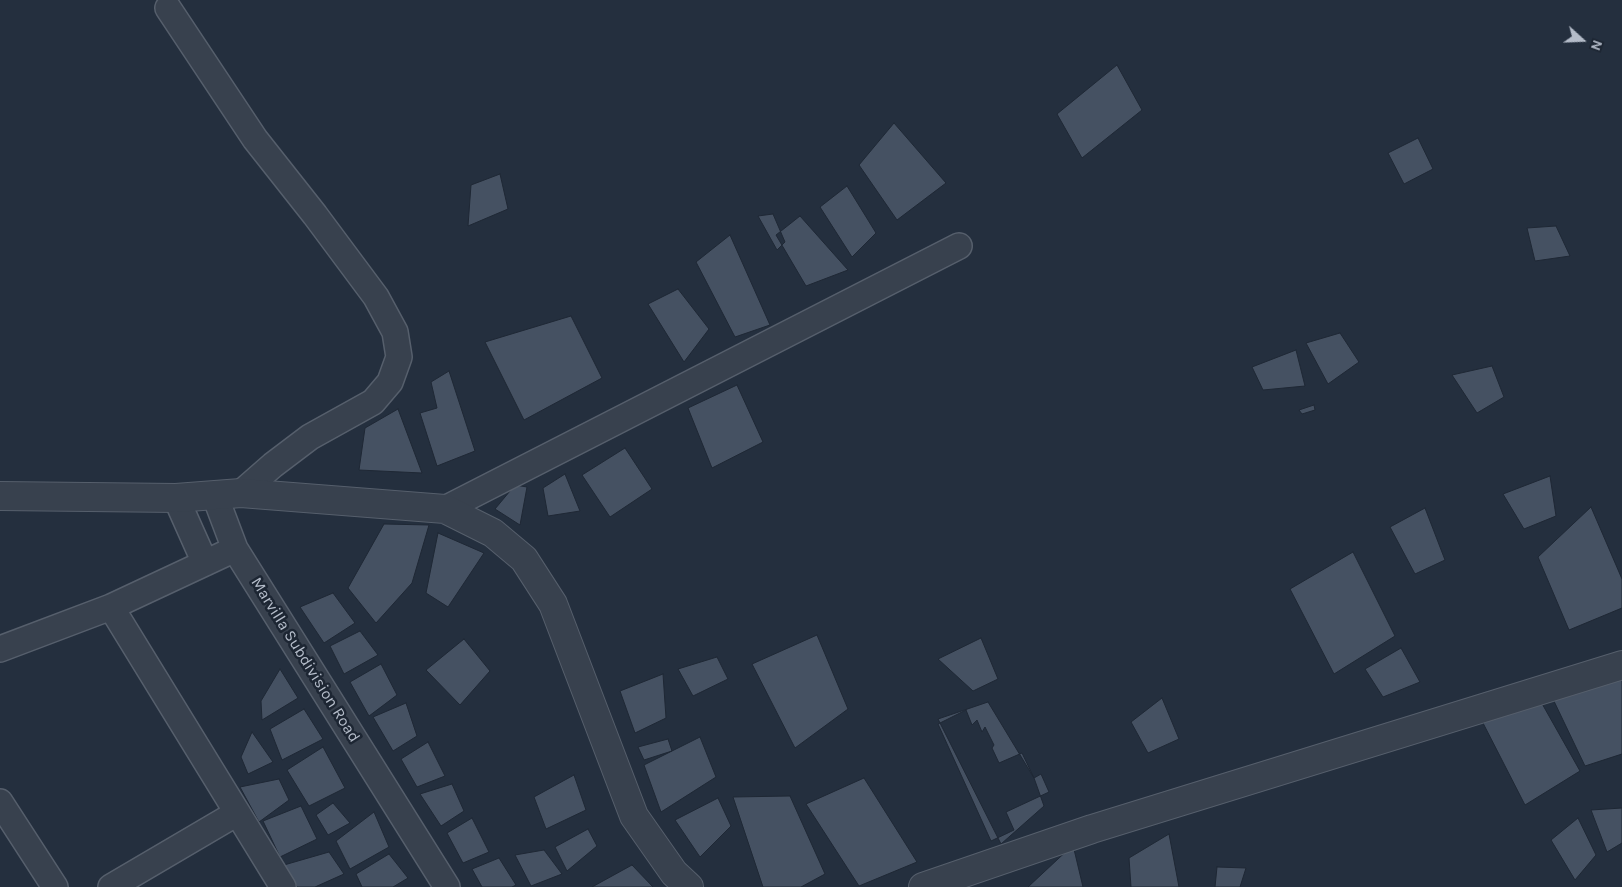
<!DOCTYPE html>
<html>
<head>
<meta charset="utf-8">
<style>
  body { margin:0 }
  #map { position:relative; width:1622px; height:887px; overflow:hidden; background:#242f3e; font-family:Karla,sans-serif }
  canvas { display:block }
  .north { position:absolute; left:1557px; top:15px; width:50px; height:50px; -webkit-text-stroke:4px #1d2633; paint-order:stroke; rotate:110deg; font-size:14px; font-weight:700; line-height:20px; text-align:center; color:#b4bcc9 }
  .north::after { content:''; display:block; margin:auto; width:18px; height:22px; background:#b4bcc9; clip-path:polygon(50% 0,100% 100%,50% 72%,0 100%) }
</style>
</head>
<body>
<div id="map">
<canvas width="1622" height="887"></canvas>
<div class="north">N</div>
</div>
<script>
const g = document.querySelector('canvas').getContext('2d');
g.lineJoin = 'round';
function fill(path, color) {
  g.fillStyle = color;
  g.fill(path, 'evenodd');
}
function toPath(rows) {
  const path = new Path2D();
  for (const r of rows) {
    path.moveTo(r[0], r[1]);
    for (let i = 2; i < r.length; i += 2) path.lineTo(r[i], r[i + 1]);
  }
  return path;
}
function strokePath(path, color, width, dash) {
  g.strokeStyle = color;
  g.lineWidth = width;
  g.lineCap = dash ? 'butt' : 'round';
  g.setLineDash(dash || []);
  g.stroke(path);
}
function label(font, color, halo, rows, align = 'center') {
  g.font = font + ' Karla,sans-serif';
  g.lineWidth = 5;
  g.setLineDash([]);
  g.textBaseline = 'middle';
  g.strokeStyle = halo;
  g.fillStyle = color;
  for (const [text, x, y, turn = 0] of rows) {
    g.save();
    g.translate(x, y);
    g.rotate((+turn || 0) * Math.PI / 180);
    g.textAlign = isNaN(turn) ? turn : align;
    if (halo) g.strokeText(text, 0, 0);
    g.fillText(text, 0, 0);
    g.restore();
  }
}
const building = toPath([
  [1117,65,1142,110,1082,158,1057,114,1117,65],
  [894,123,946,183,897,220,859,165,894,123],
  [1418,138,1433,169,1404,184,1388,153,1418,138],
  [500,174,508,209,468,226,471,185,500,174],
  [847,186,876,233,852,257,820,207,847,186],
  [773,214,785,242,777,250,758,216,773,214],
  [800,216,848,270,806,286,776,235,800,216],
  [1556,226,1570,256,1535,261,1527,228,1556,226],
  [730,235,770,325,735,337,696,262,730,235],
  [678,289,709,329,684,362,648,304,678,289],
  [571,316,602,378,524,420,485,342,571,316],
  [1340,333,1359,362,1328,384,1306,343,1340,333],
  [1296,350,1305,386,1263,390,1252,367,1296,350],
  [1492,366,1504,397,1477,413,1452,375,1492,366],
  [449,371,475,451,437,466,420,413,437,408,431,382,449,371],
  [737,385,763,442,712,468,688,408,737,385],
  [1314,405,1315,410,1302,414,1299,410,1314,405],
  [398,409,422,473,359,470,365,428,398,409],
  [625,448,652,489,610,517,582,475,625,448],
  [565,474,580,511,548,516,543,488,565,474],
  [1550,476,1556,516,1524,529,1503,494,1550,476],
  [515,485,527,487,520,525,495,509,515,485],
  [1591,507,1622,579,1622,608,1569,630,1538,557,1591,507],
  [1425,508,1445,560,1415,574,1390,527,1425,508],
  [384,524,429,525,412,583,376,623,348,588,384,524],
  [438,533,484,553,448,607,426,593,438,533],
  [1353,552,1395,636,1334,674,1290,589,1353,552],
  [333,593,355,623,324,643,300,607,333,593],
  [360,631,378,655,344,674,330,646,360,631],
  [817,635,848,709,795,748,752,664,817,635],
  [981,638,998,679,973,691,938,659,981,638],
  [464,639,490,671,460,705,426,670,464,639],
  [1401,648,1420,682,1383,697,1365,669,1401,648],
  [717,657,728,679,693,696,678,669,717,657],
  [381,664,397,695,369,716,350,682,381,664],
  [280,669,298,698,262,720,261,701,280,669],
  [1622,673,1622,754,1585,766,1552,697,1622,673],
  [663,674,666,718,635,733,620,691,663,674],
  [1162,698,1179,739,1148,753,1131,722,1162,698],
  [1540,700,1580,771,1525,805,1483,723,1540,700],
  [988,702,1034,778,1044,806,1001,844,938,719,988,702],
  [406,703,417,736,393,751,373,717,406,703],
  [304,709,323,739,282,760,270,729,304,709],
  [966,710,972,725,977,720,982,732,985,727,994,745,992,748,999,763,1022,753,1034,778,1041,774,1049,792,1006,812,1014,830,991,841,938,724,966,710],
  [252,732,273,762,248,774,241,757,252,732],
  [700,737,716,777,661,812,644,765,700,737],
  [668,739,672,751,644,760,638,747,668,739],
  [428,742,445,776,417,787,401,759,428,742],
  [323,747,345,788,309,806,287,770,323,747],
  [574,775,586,810,546,829,534,797,574,775],
  [864,778,917,862,859,886,806,804,864,778],
  [279,779,289,800,259,822,240,787,279,779],
  [452,784,464,811,441,826,420,794,452,784],
  [790,796,825,874,801,887,763,887,733,797,790,796],
  [718,798,731,826,700,857,675,820,718,798],
  [333,803,350,823,328,835,316,815,333,803],
  [301,806,317,839,280,857,263,821,301,806],
  [1622,808,1622,843,1607,852,1591,810,1622,808],
  [374,812,389,847,350,869,336,841,374,812],
  [472,818,489,852,463,863,447,833,472,818],
  [1578,818,1596,855,1575,880,1551,840,1578,818],
  [588,829,597,846,567,871,555,847,588,829],
  [1169,834,1179,887,1131,887,1129,858,1169,834],
  [1073,845,1083,887,1028,887,1073,845],
  [544,850,562,874,531,886,515,855,544,850],
  [329,852,344,874,315,887,297,887,284,865,329,852],
  [389,854,408,878,393,887,362,887,356,874,389,854],
  [499,858,516,885,512,887,482,887,472,869,499,858],
  [632,865,653,887,592,887,632,865],
  [1217,867,1246,868,1240,887,1215,887,1217,867]
]);
fill(building, '#455162');
strokePath(building, '#1f2835', 1);
const minor = toPath([
  [168,8,255,139,315,215,376,297,395,332,399,357,390,382,373,402,310,437,273,465,241,493],
  [215,496,235,549],
  [176,498,205,563],
  [445,509,959,246],
  [111,607,283,887],
  [0,649,111,607,235,549,447,887],
  [0,802,55,887],
  [111,887,237,813]
]);
const tertiary = toPath([
  [0,496,176,498,241,493,445,509,493,533,524,559,553,604,634,816,674,873,689,887],
  [923,887,1092,829,1622,665]
]);
strokePath(minor, '#565f6c', 28);
strokePath(tertiary, '#565f6c', 30);
strokePath(minor, '#38414e', 25);
strokePath(tertiary, '#38414e', 28);
label('16px', '#b4bcc9', '#1d2633', [
  ["Marvilla Subdivision Road",305,660,58]
]);
</script>
</body>
</html>
